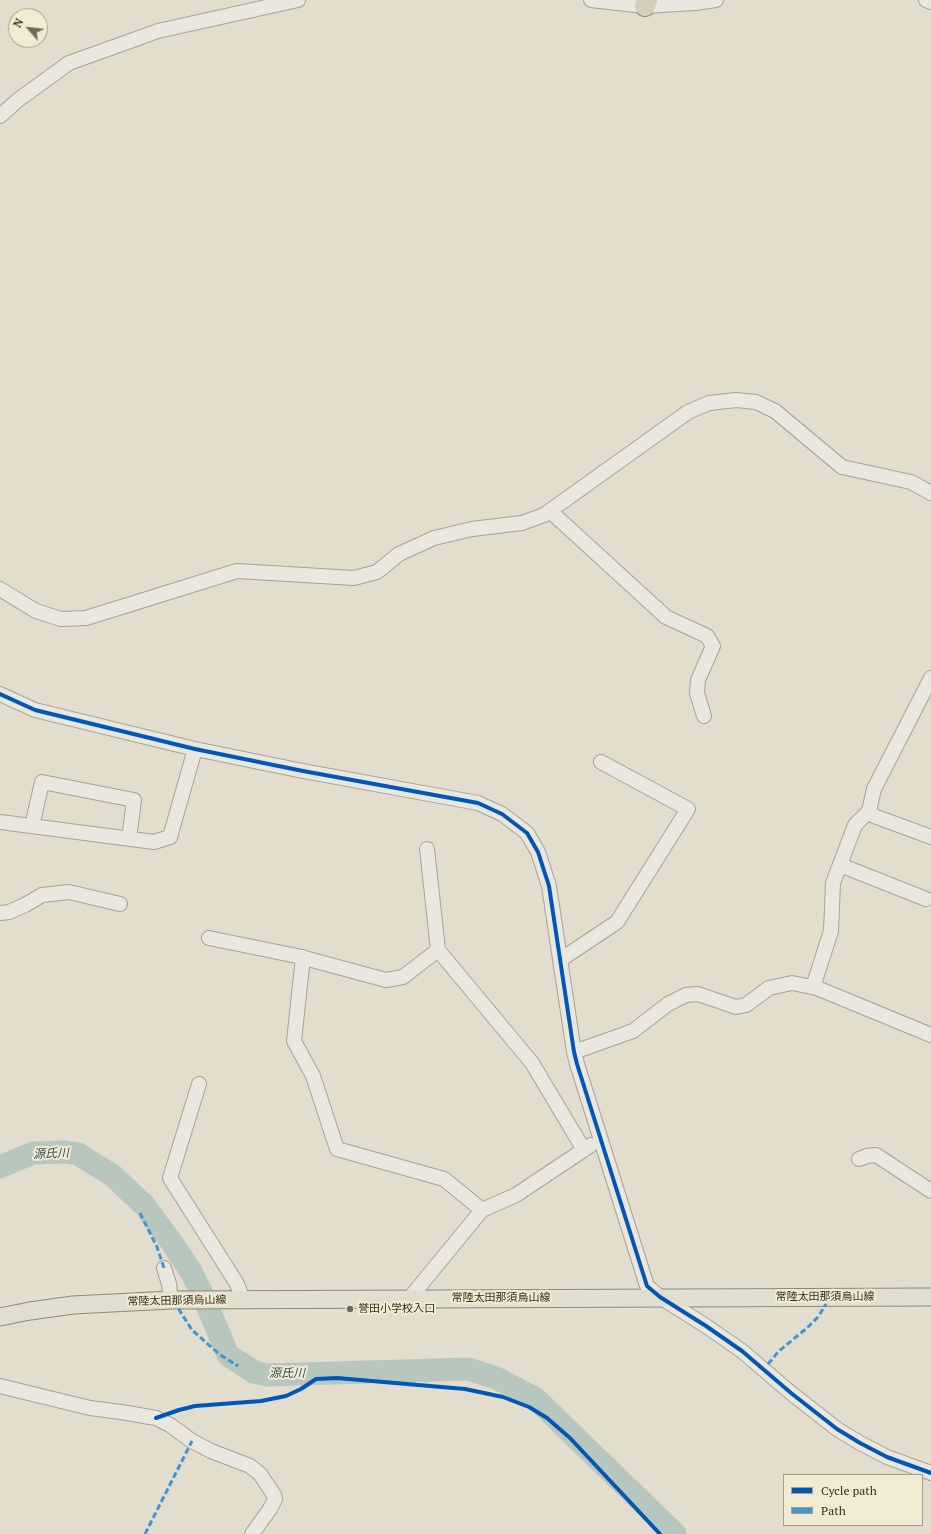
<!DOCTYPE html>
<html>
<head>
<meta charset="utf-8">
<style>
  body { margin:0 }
  #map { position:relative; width:931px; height:1534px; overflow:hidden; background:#e2ddcc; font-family:"PT Serif",serif }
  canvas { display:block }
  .legend { position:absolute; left:783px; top:1474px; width:140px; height:52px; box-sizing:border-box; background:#f2ebd3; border:1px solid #a69e8b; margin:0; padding:5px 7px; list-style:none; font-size:12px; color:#342b1f }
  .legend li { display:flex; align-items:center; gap:8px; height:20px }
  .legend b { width:20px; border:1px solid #a69e8b }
  .north { position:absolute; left:8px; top:8px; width:40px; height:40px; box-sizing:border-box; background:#f2ebd3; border:1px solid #a69e8b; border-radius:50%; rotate:298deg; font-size:11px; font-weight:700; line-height:16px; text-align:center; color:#342b1f }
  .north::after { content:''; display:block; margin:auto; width:14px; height:18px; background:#71695c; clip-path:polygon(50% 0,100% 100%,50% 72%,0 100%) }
</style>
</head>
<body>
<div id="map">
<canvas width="931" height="1534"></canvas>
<ul class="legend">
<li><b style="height:5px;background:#0057b8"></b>Cycle path</li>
<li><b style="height:5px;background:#3d96d5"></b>Path</li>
</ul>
<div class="north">N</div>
</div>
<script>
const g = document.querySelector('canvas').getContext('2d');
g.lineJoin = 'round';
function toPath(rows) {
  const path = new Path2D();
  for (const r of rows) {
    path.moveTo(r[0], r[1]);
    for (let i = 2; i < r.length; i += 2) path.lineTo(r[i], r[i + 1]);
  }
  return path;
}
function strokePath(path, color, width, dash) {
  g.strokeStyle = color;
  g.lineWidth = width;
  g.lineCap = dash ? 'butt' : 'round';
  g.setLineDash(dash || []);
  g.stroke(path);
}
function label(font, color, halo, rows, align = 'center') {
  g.font = font + ' "PT Serif","Noto Sans JP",serif';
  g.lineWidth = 4;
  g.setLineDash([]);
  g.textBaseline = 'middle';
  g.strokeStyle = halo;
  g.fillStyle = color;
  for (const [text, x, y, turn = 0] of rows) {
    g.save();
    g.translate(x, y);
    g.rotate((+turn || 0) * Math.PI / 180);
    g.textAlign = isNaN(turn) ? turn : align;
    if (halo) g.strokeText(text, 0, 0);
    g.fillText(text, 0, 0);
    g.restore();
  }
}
strokePath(toPath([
  [0,1167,33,1153,65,1152,78,1154,112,1175,144,1205,172,1243,190,1270,201,1291,228,1355,254,1372,267,1375,469,1369,496,1378,536,1399,675,1534]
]), '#b8c7be', 23);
const minor = toPath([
  [591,0,645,6,695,3,716,0],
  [926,0,931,2],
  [0,116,18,100,69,63,158,31,298,0],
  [550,511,666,617,707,636,713,646,698,680,697,693,704,716],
  [0,589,36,611,61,619,86,618,237,571,354,578,377,572,399,554,434,538,472,529,522,523,544,515,688,412,709,403,736,400,756,402,775,411,842,467,911,482,931,493],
  [931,678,874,789,869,811,874,816,931,837],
  [0,694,35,710,195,749,303,771,478,803,502,814,527,833,538,852,549,886,574,1052,577,1064,647,1286,660,1297,706,1326,742,1351,791,1393,837,1429,860,1443,887,1457,931,1473],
  [0,822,154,842,170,837,195,749],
  [32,826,42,782,134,800,129,839],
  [427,849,438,950,532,1063,584,1150],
  [840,865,926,899],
  [0,913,9,912,25,905,42,895,69,892,120,904],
  [209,938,297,956,386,980,403,977,438,950],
  [303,957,294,1041,313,1076,337,1149,444,1179,482,1210],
  [560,960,617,922,688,809,601,762],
  [813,987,831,931,833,883,855,825,869,811],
  [574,1052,633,1031,668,1004,686,995,698,994,736,1007,746,1005,769,988,792,983,817,988,931,1035],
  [199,1084,170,1178,237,1284,243,1300],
  [859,1159,867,1156,876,1155,931,1191],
  [164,1268,169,1284,171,1300],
  [409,1299,482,1210,516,1195,591,1145],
  [0,1386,90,1408,121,1412,156,1418,170,1425,192,1441,211,1451,250,1466,260,1474,274,1495,275,1499,270,1509,252,1534]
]);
const major = toPath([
  [0,1317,30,1311,73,1305,171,1300,931,1297]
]);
const highway = toPath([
  [645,6,647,0]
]);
strokePath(minor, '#a7a296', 16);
strokePath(major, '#8c877c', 19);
strokePath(highway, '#8c877c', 22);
strokePath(minor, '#eae7de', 14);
strokePath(major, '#e1ded0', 17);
strokePath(highway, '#d5cebe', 20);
strokePath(toPath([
  [140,1213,157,1247,164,1268],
  [177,1300,178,1308,192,1330,219,1354,238,1366],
  [768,1364,779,1351,807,1328,818,1317,826,1304],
  [145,1534,192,1441]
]), '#3d96d5', 3, [6, 3]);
strokePath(toPath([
  [0,694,35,710,195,749,303,771,478,803,502,814,527,833,538,852,549,886,574,1052,577,1064,647,1286,660,1297,706,1326,742,1351,791,1393,837,1429,860,1443,887,1457,931,1473],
  [156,1418,179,1410,195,1406,261,1401,286,1396,301,1389,316,1379,337,1378,465,1389,503,1397,529,1407,547,1418,570,1438,660,1534]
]), '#0057b8', 4);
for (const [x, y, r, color] of [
  [350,1309,4,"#71695c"]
]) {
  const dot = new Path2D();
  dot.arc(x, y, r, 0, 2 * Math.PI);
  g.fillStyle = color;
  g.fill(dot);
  strokePath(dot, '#f2ebd3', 1.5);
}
label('11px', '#342b1f', '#f2ebd3', [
  ["常陸太田那須烏山線",825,1297],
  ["常陸太田那須烏山線",501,1298],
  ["常陸太田那須烏山線",177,1301,-1]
]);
label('11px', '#342b1f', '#f2ebd3', [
  ["誉田小学校入口",358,1309]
], 'left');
label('italic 12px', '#2f5253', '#f2ebd3', [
  ["源氏川",51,1154,-2],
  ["源氏川",287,1374]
]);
</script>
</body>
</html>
